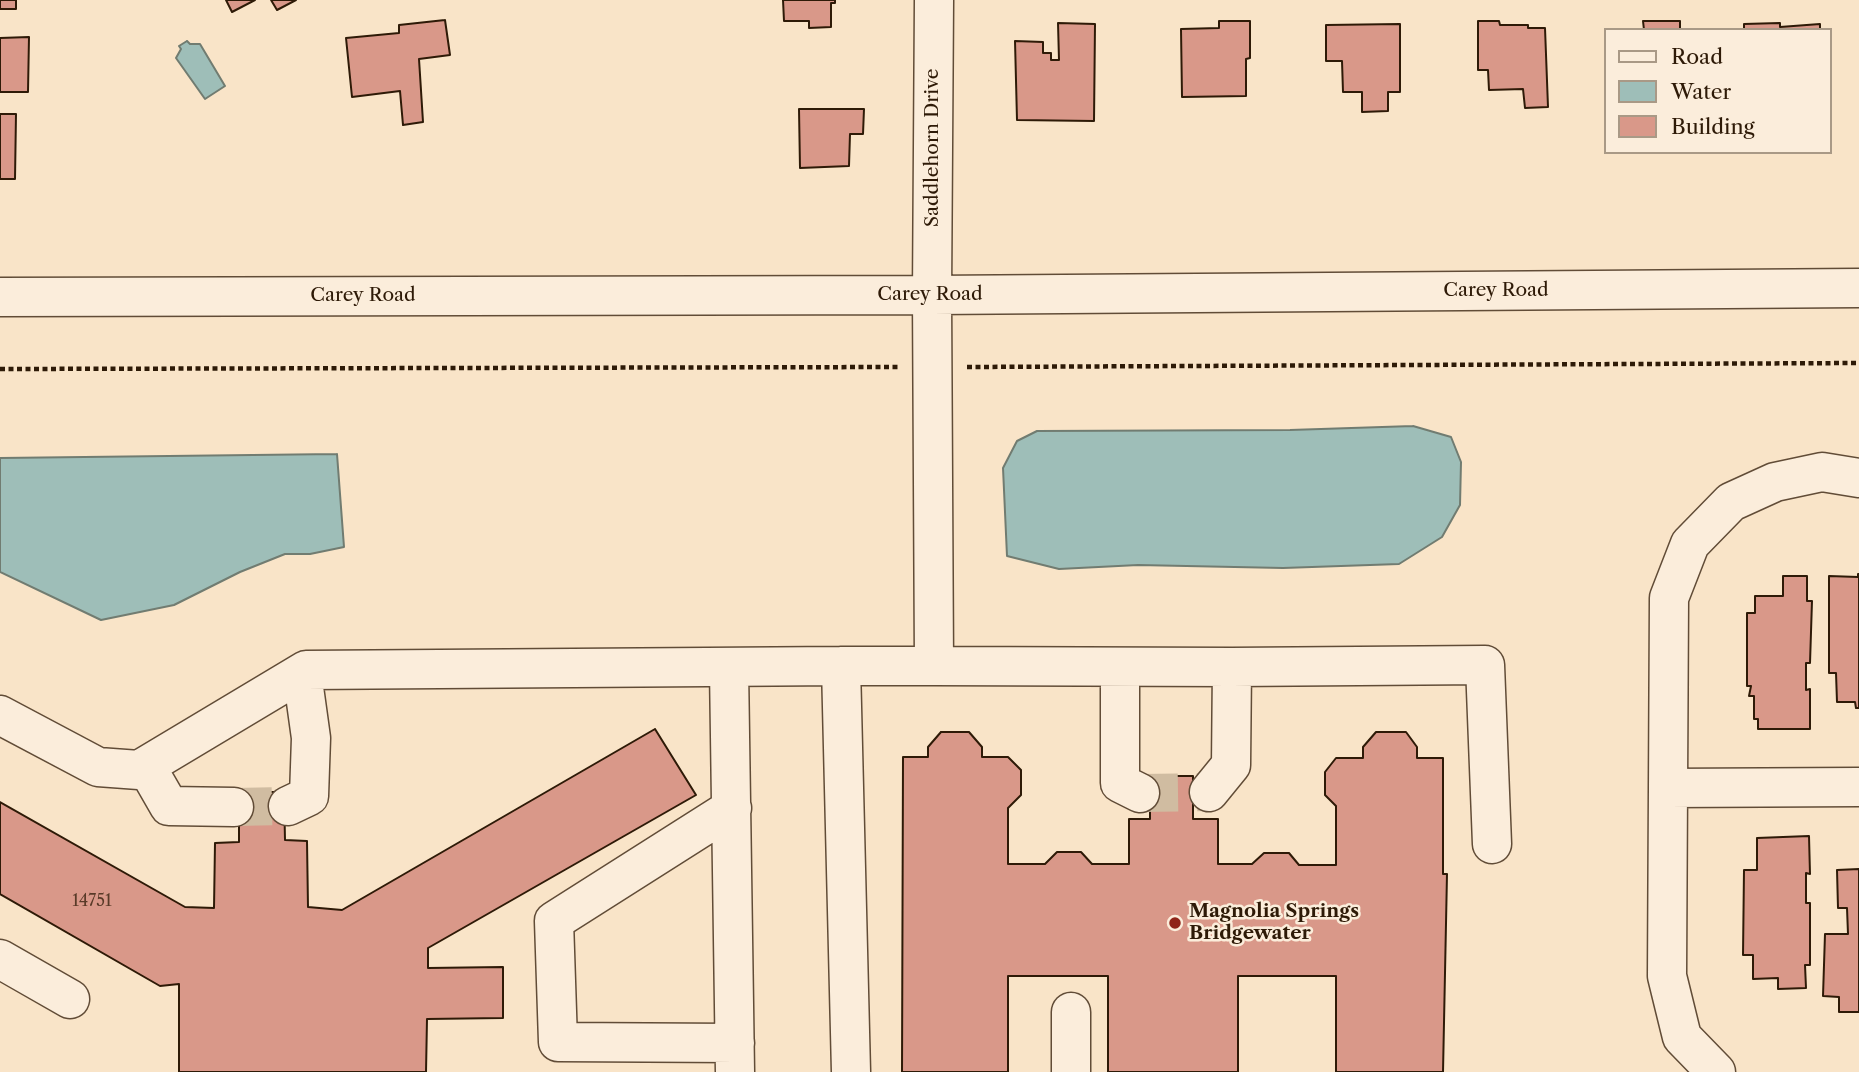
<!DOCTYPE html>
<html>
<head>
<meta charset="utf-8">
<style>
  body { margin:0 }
  #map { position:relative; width:1859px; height:1072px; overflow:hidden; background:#f9e4c8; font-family:"Libre Caslon Text",serif }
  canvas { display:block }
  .legend { position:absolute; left:1604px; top:28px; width:228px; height:126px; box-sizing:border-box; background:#fbeddb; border:2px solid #a99986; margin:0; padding:9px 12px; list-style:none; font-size:21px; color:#2e1a07 }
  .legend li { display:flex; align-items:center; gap:14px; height:35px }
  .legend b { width:35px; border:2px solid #a99986 }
</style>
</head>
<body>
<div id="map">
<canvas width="1859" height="1072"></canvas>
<ul class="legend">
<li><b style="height:9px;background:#fbeddb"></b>Road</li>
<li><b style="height:19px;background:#9ebeb8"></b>Water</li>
<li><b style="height:19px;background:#d99889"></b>Building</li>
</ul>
</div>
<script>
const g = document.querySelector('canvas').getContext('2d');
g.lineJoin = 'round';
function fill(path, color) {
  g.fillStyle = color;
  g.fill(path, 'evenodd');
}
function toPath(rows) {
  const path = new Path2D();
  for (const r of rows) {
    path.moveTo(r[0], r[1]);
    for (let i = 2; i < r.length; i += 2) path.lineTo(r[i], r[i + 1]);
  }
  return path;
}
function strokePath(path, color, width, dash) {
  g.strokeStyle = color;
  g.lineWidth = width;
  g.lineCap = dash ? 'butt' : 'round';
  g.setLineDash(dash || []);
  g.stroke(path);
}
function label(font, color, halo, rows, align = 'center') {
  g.font = font + ' "Libre Caslon Text",serif';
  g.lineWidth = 5;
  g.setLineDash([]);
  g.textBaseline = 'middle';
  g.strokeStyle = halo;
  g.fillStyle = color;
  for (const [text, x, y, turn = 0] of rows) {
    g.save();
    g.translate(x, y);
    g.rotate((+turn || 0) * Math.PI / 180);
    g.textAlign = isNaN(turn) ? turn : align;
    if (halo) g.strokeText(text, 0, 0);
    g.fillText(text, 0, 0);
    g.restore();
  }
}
const water = toPath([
  [187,41,190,44,200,44,225,86,205,99,176,58,181,49,179,46,187,41],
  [1413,426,1451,437,1461,462,1460,505,1442,537,1399,564,1283,568,1138,565,1059,569,1007,556,1003,468,1017,441,1037,431,1290,430,1413,426],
  [337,454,344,547,310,554,285,554,240,572,174,605,101,620,0,572,0,458,337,454]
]);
fill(water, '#9ebeb8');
strokePath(water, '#717c71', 2);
const building = toPath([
  [0,0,16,0,16,9,0,9,0,0],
  [226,0,255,0,232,12,226,0],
  [271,0,296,0,277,10,271,0],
  [783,0,835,0,835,3,831,3,831,27,809,28,809,21,784,21,783,0],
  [445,20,450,55,419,59,423,122,403,125,400,91,352,97,346,38,399,33,399,25,445,20],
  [1219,21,1250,21,1250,58,1246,59,1246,96,1182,97,1181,29,1219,28,1219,21],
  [1478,21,1499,21,1500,25,1528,25,1528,28,1545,28,1548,107,1525,108,1523,89,1489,90,1488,70,1478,70,1478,21],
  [1643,21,1680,21,1680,30,1644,30,1643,21],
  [1058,23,1095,24,1094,121,1017,120,1015,41,1043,42,1043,53,1051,53,1051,60,1059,60,1058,23],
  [1780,23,1780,27,1820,24,1820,30,1744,30,1744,24,1780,23],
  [1400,24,1400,92,1388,92,1388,111,1362,112,1362,92,1343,92,1342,61,1326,61,1326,25,1400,24],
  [29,37,28,92,0,92,0,38,29,37],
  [799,109,864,109,863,134,850,134,849,166,800,168,799,109],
  [0,114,16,114,15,179,0,179,0,114],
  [1858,574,1859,574,1859,708,1856,708,1855,702,1837,702,1836,673,1829,673,1829,576,1858,577,1858,574],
  [1783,576,1807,576,1807,601,1812,601,1810,663,1806,663,1806,690,1810,689,1810,729,1758,729,1758,719,1754,719,1754,696,1749,696,1751,686,1747,686,1747,613,1755,613,1755,596,1783,596,1783,576],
  [655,729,696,795,428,948,428,968,503,967,503,1018,427,1019,426,1072,179,1072,179,984,160,986,0,894,0,802,185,907,214,908,215,843,239,842,239,792,284,792,285,840,307,841,308,907,342,910,655,729],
  [941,732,969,732,982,747,982,757,1008,757,1021,770,1021,795,1008,808,1008,864,1045,864,1057,852,1081,852,1092,864,1129,864,1129,819,1150,819,1150,776,1193,776,1193,819,1218,819,1218,864,1252,864,1264,853,1289,853,1299,865,1336,865,1336,806,1325,795,1325,772,1336,758,1363,758,1363,747,1376,732,1406,732,1417,747,1417,758,1443,758,1443,874,1447,874,1443,1072,1336,1072,1336,976,1238,976,1238,1072,1108,1072,1108,976,1008,976,1008,1072,902,1072,903,757,928,757,928,747,941,732],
  [1809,836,1810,874,1806,873,1806,903,1810,903,1810,965,1805,965,1806,988,1778,989,1778,978,1753,979,1753,955,1743,955,1744,870,1757,870,1757,838,1809,836],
  [1859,869,1859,1012,1839,1012,1839,997,1823,996,1825,934,1848,934,1847,908,1838,908,1837,870,1859,869]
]);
fill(building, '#d99889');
strokePath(building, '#2e1a07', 2);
strokePath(toPath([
  [1140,793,1209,792],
  [234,807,288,806]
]), '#d0bca1', 38, [38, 19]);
const minor = toPath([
  [934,0,932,295,934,666,1232,667,1485,665,1492,844],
  [0,297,932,295,1859,288],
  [1120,667,1120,783,1140,793],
  [729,668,735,1072],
  [0,715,98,767,139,770,306,670,841,666],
  [146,766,169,806,234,807],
  [1668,788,1859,787],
  [1209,792,1231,765,1232,667],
  [288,806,309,796,311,738,302,673],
  [732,808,554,921,558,1042,735,1043],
  [0,959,70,999],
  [851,1072,841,666,934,666],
  [1071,1072,1071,1012],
  [1716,1072,1682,1037,1667,976,1669,598,1690,544,1731,502,1775,482,1822,472,1859,478]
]);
strokePath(minor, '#614c37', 41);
strokePath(toPath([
  [967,367,1859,363],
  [0,369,899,367]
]), '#2e1a07', 4.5, [5, 3.5]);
strokePath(minor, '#fbeddb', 38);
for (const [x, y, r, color] of [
  [1175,923,7,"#8f2418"]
]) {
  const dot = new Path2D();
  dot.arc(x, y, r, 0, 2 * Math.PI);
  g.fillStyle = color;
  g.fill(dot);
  strokePath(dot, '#fbeddb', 2.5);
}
label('16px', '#593a28', null, [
  ["14751",92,901]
]);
label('19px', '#2e1a07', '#fbeddb', [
  ["Saddlehorn Drive",933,148,-90],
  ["Carey Road",1496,291],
  ["Carey Road",930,295],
  ["Carey Road",363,296]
]);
label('bold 19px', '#2e1a07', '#fbeddb', [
  ["Magnolia Springs",1189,912],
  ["Bridgewater",1189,934]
], 'left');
</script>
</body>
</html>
